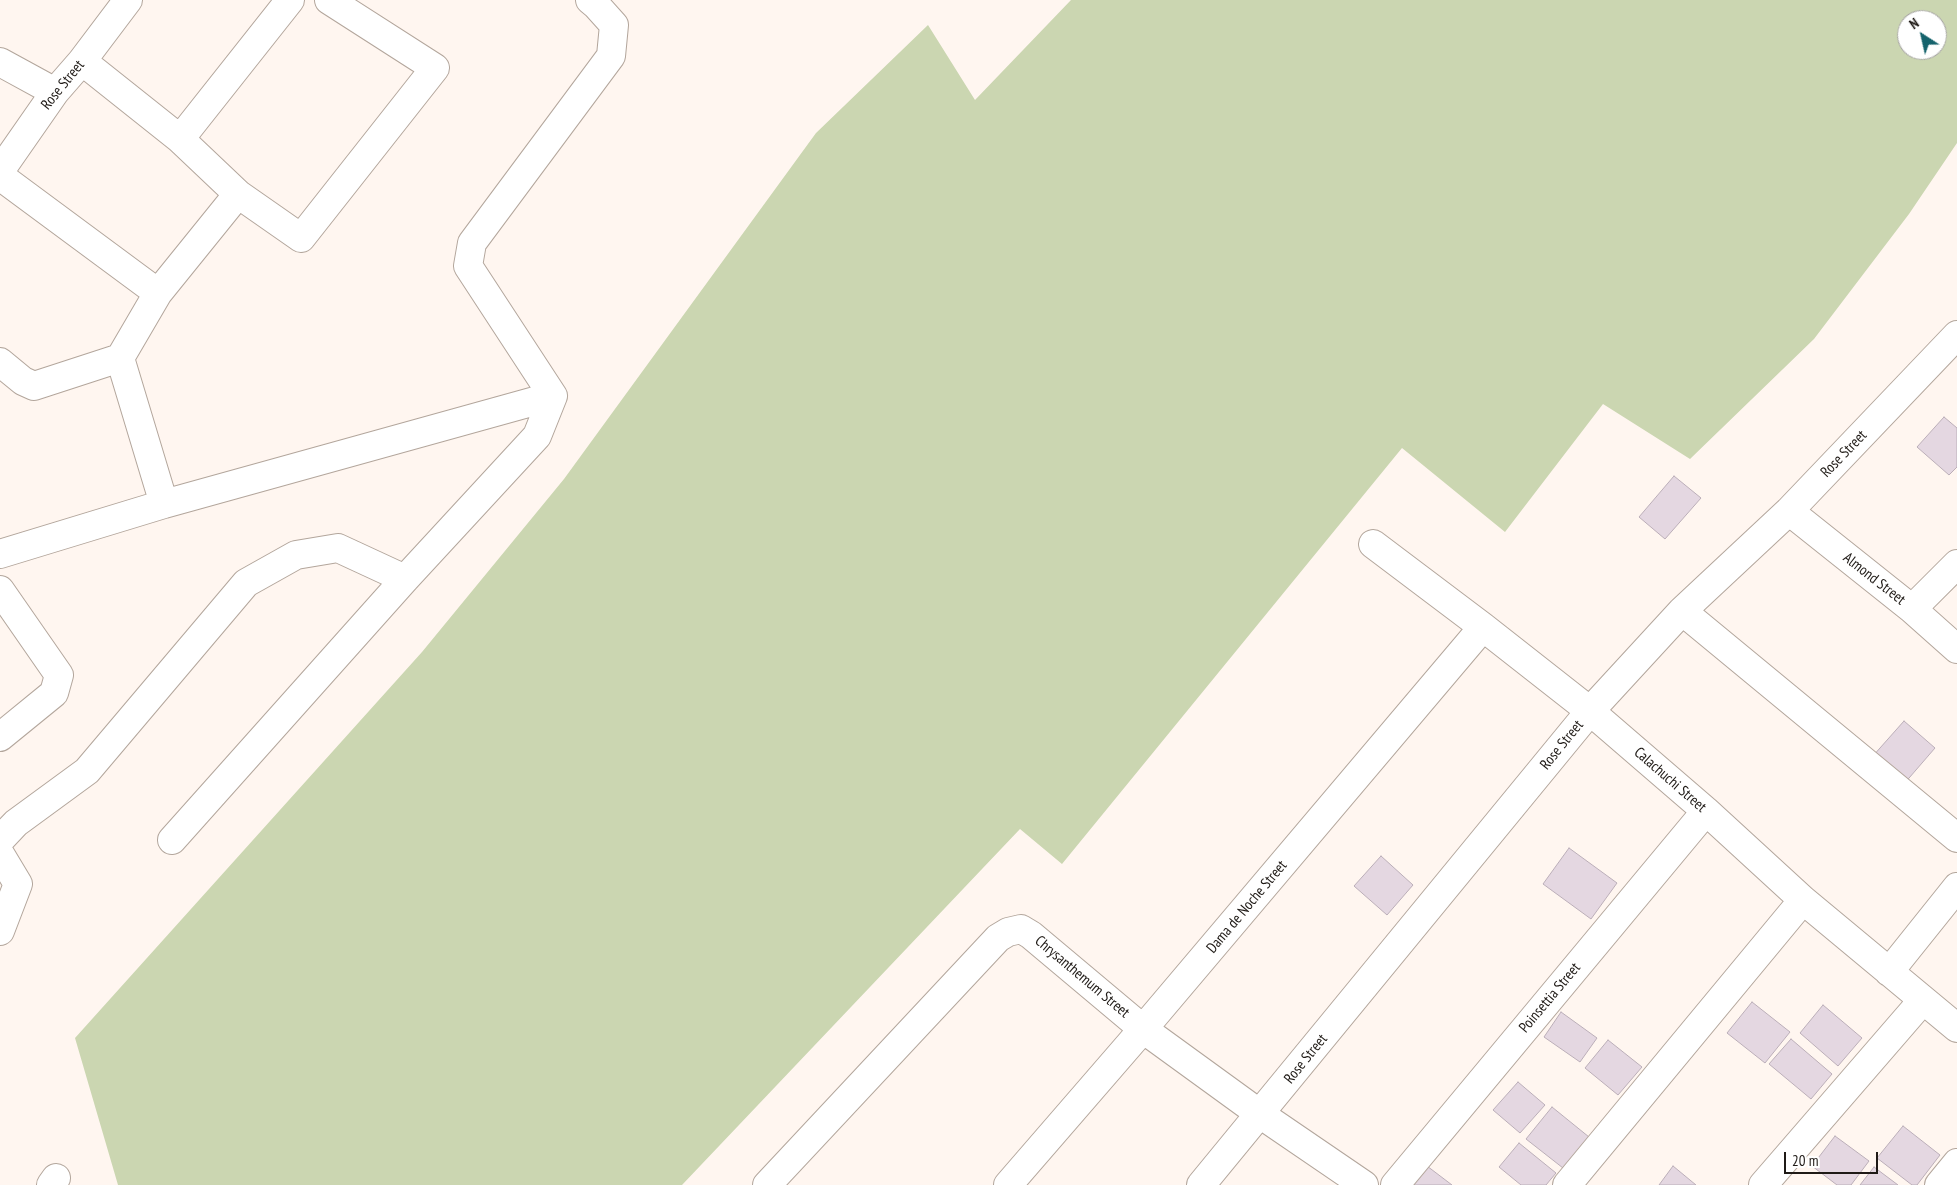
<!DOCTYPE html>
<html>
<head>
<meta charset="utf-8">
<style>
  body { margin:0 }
  #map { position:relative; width:1957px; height:1185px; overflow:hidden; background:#fff6f0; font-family:"PT Sans Narrow",sans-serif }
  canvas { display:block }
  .north { position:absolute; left:1897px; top:10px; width:50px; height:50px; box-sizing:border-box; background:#fff; border:1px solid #a5a3a2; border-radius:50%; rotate:325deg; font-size:14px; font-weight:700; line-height:20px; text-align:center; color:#1f1a16 }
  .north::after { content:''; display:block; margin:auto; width:18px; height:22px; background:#15636c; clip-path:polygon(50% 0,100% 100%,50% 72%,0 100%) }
  .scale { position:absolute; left:1784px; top:1152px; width:94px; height:22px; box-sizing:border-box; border:2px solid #1f1a16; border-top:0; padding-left:6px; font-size:15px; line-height:18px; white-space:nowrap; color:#1f1a16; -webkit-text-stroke:4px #fff; paint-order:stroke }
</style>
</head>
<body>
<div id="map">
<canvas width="1957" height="1185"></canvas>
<div class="north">N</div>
<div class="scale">20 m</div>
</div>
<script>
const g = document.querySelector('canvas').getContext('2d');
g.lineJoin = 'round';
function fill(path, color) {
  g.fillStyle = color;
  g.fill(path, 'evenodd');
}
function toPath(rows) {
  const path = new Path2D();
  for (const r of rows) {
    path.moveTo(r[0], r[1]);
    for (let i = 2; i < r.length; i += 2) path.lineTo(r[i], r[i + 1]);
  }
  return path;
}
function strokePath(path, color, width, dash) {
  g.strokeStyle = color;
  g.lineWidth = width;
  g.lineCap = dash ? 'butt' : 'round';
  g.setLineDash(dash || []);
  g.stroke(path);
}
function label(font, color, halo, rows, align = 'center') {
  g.font = font + ' "PT Sans Narrow",sans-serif';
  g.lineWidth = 4;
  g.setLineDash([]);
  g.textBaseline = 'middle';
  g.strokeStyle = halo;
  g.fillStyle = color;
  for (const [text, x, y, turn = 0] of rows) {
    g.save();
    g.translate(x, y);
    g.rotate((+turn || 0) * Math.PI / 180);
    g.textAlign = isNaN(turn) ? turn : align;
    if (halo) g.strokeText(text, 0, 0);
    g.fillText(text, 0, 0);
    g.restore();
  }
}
fill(toPath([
  [1071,0,1957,0,1957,143,1909,214,1814,339,1690,459,1603,404,1505,532,1402,448,1062,864,1020,829,682,1185,118,1185,75,1038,422,652,564,479,816,133,928,25,975,100],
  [1907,20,1937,20,1937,50,1907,50]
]), '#cbd6b1');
const building = toPath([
  [1944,417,1957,428,1957,467,1949,475,1917,447,1944,417],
  [1674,476,1701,498,1665,539,1639,517,1674,476],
  [1904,721,1935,748,1903,785,1872,757,1904,721],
  [1569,848,1617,883,1591,919,1543,884,1569,848],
  [1381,856,1413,885,1387,915,1354,886,1381,856],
  [1752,1002,1790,1032,1765,1063,1727,1033,1752,1002],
  [1823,1005,1862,1038,1838,1066,1800,1033,1823,1005],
  [1561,1012,1597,1038,1580,1062,1544,1037,1561,1012],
  [1791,1039,1832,1074,1811,1099,1769,1064,1791,1039],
  [1608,1040,1642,1067,1618,1095,1585,1068,1608,1040],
  [1518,1082,1545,1105,1520,1133,1493,1110,1518,1082],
  [1552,1107,1589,1137,1563,1168,1526,1139,1552,1107],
  [1903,1126,1940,1155,1917,1185,1912,1185,1877,1158,1903,1126],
  [1835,1136,1869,1161,1851,1185,1837,1185,1812,1166,1835,1136],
  [1519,1143,1556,1173,1546,1185,1521,1185,1499,1167,1519,1143],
  [1427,1166,1452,1185,1412,1185,1427,1166],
  [1673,1166,1696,1185,1659,1185,1673,1166],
  [1874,1167,1898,1185,1860,1185,1874,1167]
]);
fill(building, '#e4d7e1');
strokePath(building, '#bbaeb8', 1);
const minor = toPath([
  [82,61,180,139,238,194,301,238,435,68,329,0],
  [0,62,55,92],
  [180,139,290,0],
  [0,171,55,92,82,61,128,0],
  [0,176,158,293],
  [120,358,164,504],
  [0,362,23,381,34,386,120,358,158,293,238,194],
  [1789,511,1912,609,1957,649],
  [1373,544,1483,627,1590,711,1706,811,1803,900,1957,1028],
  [0,554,164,504,553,396],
  [0,590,59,675,54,693,0,737],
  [1912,609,1957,564],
  [1682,611,1957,838],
  [0,840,16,823,87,771,246,583,296,555,338,548,405,579],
  [172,840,405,579,537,436,553,396,468,266,472,243,611,56,614,25,596,5,590,0],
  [0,854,18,884,0,931],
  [1889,972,1957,887],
  [51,1185,56,1178],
  [767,1185,998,938,1008,932,1021,929,1031,935,1143,1029,1260,1114,1364,1185],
  [1008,1185,1143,1029,1483,627],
  [1201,1185,1590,711,1682,611,1789,511,1957,335],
  [1395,1185,1706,811],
  [1567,1185,1803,900],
  [1763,1185,1923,1000],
  [1939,1185,1957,1163]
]);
strokePath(minor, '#b3a69c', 30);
strokePath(minor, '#fff', 28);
label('15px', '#1f1a16', '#fff', [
  ["Rose Street",63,85,-51],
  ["Rose Street",1844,454,-46],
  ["Almond Street",1874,579,38],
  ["Rose Street",1562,745,-51],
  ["Calachuchi Street",1670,780,41],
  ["Dama de Noche Street",1247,907,-50],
  ["Chrysanthemum Street",1082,977,40],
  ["Poinsettia Street",1550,998,-50],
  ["Rose Street",1306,1059,-51]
]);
</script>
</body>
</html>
